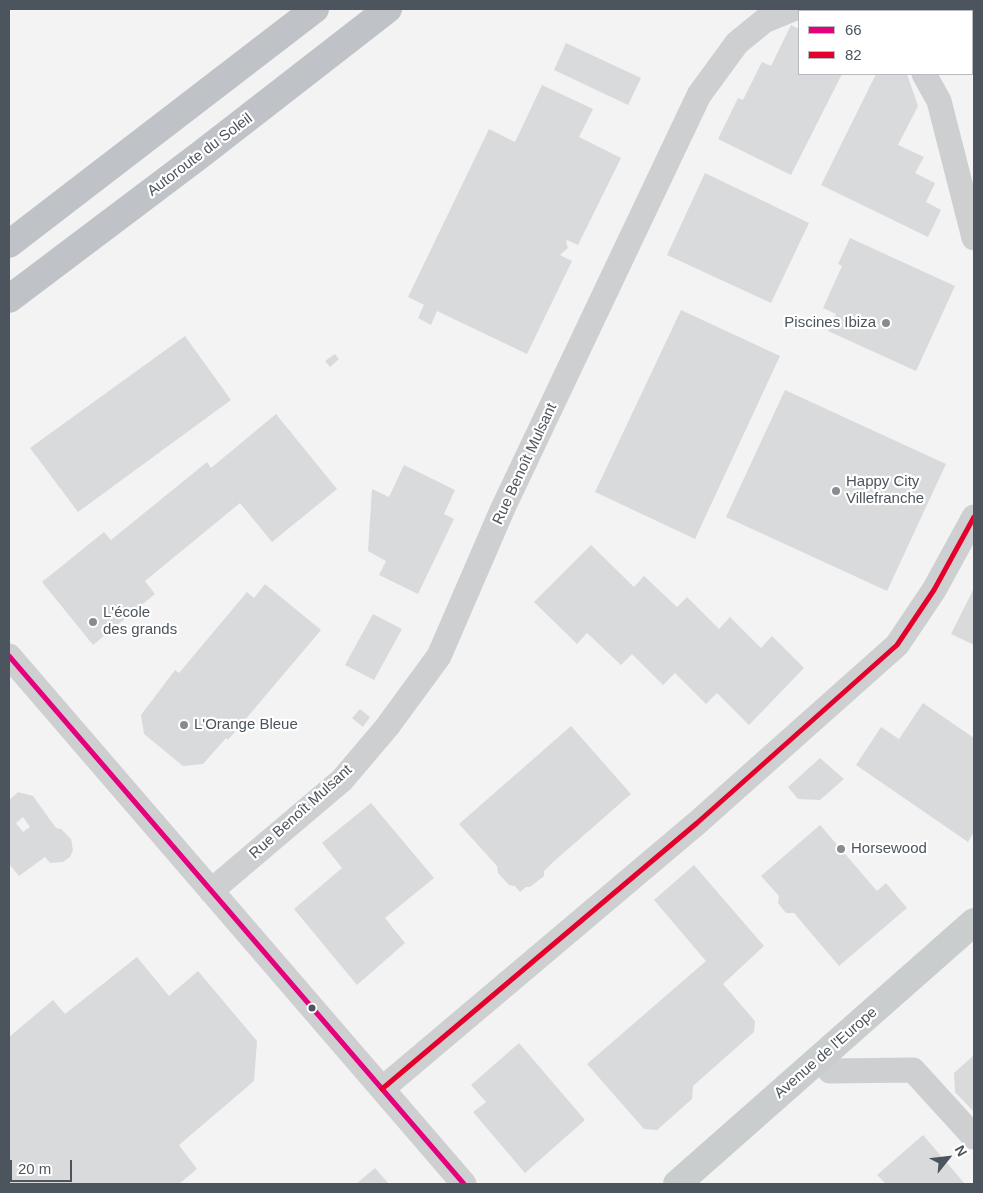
<!DOCTYPE html>
<html>
<head>
<meta charset="utf-8">
<style>
  body { margin:0 }
  #map { position:relative; width:983px; height:1193px; overflow:hidden; background:#f3f3f3; font-family:Helvetica,sans-serif }
  canvas { display:block }
  .frame { position:absolute; inset:0; border:10px solid #4c555e; pointer-events:none }
  .legend { position:absolute; left:798px; top:10px; width:175px; height:65px; box-sizing:border-box; background:#fff; border:1px solid #b7bbbf; margin:0; padding:6px 9px; list-style:none; font-size:15px; color:#4c555e }
  .legend li { display:flex; align-items:center; gap:10px; height:25px }
  .legend b { width:25px; border:1px solid #b7bbbf }
  .north { position:absolute; left:923px; top:1133px; width:50px; height:50px; -webkit-text-stroke:4px #fff; paint-order:stroke; rotate:61deg; font-size:14px; font-weight:700; line-height:20px; text-align:center; color:#4c555e }
  .north::after { content:''; display:block; margin:auto; width:18px; height:22px; background:#4c555e; clip-path:polygon(50% 0,100% 100%,50% 72%,0 100%) }
  .scale { position:absolute; left:10px; top:1160px; width:62px; height:22px; box-sizing:border-box; border:2px solid #4c555e; border-top:0; padding-left:6px; font-size:15px; line-height:18px; white-space:nowrap; color:#4c555e; -webkit-text-stroke:4px #fff; paint-order:stroke }
</style>
</head>
<body>
<div id="map">
<canvas width="983" height="1193"></canvas>
<div class="frame"></div>
<ul class="legend">
<li><b style="height:6px;background:#e5007d"></b>66</li>
<li><b style="height:6px;background:#e4002b"></b>82</li>
</ul>
<div class="north">N</div>
<div class="scale">20 m</div>
</div>
<script>
const g = document.querySelector('canvas').getContext('2d');
g.lineJoin = 'round';
function fill(path, color) {
  g.fillStyle = color;
  g.fill(path, 'evenodd');
}
function toPath(rows) {
  const path = new Path2D();
  for (const r of rows) {
    path.moveTo(r[0], r[1]);
    for (let i = 2; i < r.length; i += 2) path.lineTo(r[i], r[i + 1]);
  }
  return path;
}
function strokePath(path, color, width, dash) {
  g.strokeStyle = color;
  g.lineWidth = width;
  g.lineCap = dash ? 'butt' : 'round';
  g.setLineDash(dash || []);
  g.stroke(path);
}
function label(font, color, halo, rows, align = 'center') {
  g.font = font + ' Helvetica,sans-serif';
  g.lineWidth = 4.5;
  g.setLineDash([]);
  g.textBaseline = 'middle';
  g.strokeStyle = halo;
  g.fillStyle = color;
  for (const [text, x, y, turn = 0] of rows) {
    g.save();
    g.translate(x, y);
    g.rotate((+turn || 0) * Math.PI / 180);
    g.textAlign = isNaN(turn) ? turn : align;
    if (halo) g.strokeText(text, 0, 0);
    g.fillText(text, 0, 0);
    g.restore();
  }
}
fill(toPath([
  [791,25,799,29,799,74,842,74,791,175,718,139,738,98,743,100,762,62,771,66],
  [566,43,641,78,628,105,554,70],
  [876,74,907,74,918,106,898,145,924,157,915,173,935,183,926,202,941,210,928,237,821,185],
  [542,85,593,109,579,137,621,158,578,245,567,240,566,242,568,248,560,255,572,261,527,354,437,311,431,325,418,318,424,305,408,297,489,129,515,142],
  [705,173,809,223,771,303,667,255],
  [850,238,955,286,916,371,828,331,836,314,823,308,842,266,838,264],
  [681,310,780,356,695,539,595,492],
  [185,336,231,400,78,512,30,448],
  [335,354,339,359,330,367,325,361],
  [785,390,946,464,887,591,726,517],
  [276,414,337,489,272,542,240,503,145,581,155,594,93,645,42,582,104,532,111,540,207,462,211,468],
  [404,465,455,490,444,514,454,519,418,594,379,575,386,561,368,551,372,489,389,497],
  [591,545,634,587,644,576,677,607,687,597,719,629,730,617,761,648,772,636,804,668,749,725,717,693,706,704,675,673,663,685,632,654,621,665,587,633,577,644,534,602],
  [265,584,321,630,228,740,226,738,203,764,183,766,144,734,141,715,175,670,179,673,247,592,254,598],
  [974,588,974,645,951,634],
  [373,614,402,629,374,680,345,665],
  [923,703,974,738,974,832,968,842,856,765,881,727,899,739],
  [360,709,370,717,363,727,352,718],
  [571,726,631,794,552,863,544,871,544,876,530,887,526,887,520,892,515,886,509,885,498,873,497,866,459,824],
  [820,758,844,779,820,800,798,799,788,787],
  [18,792,33,796,56,828,61,829,71,839,73,850,70,857,63,862,50,863,45,857,19,876,9,864,9,800],
  [23,817,30,827,23,832,16,823],
  [371,803,434,878,385,918,405,943,357,985,294,909,342,868,322,843],
  [820,825,877,891,886,883,907,908,839,966,794,913,786,913,778,903,779,896,761,876],
  [694,865,764,946,723,984,755,1021,754,1032,693,1086,692,1099,657,1130,644,1129,587,1064,706,961,654,900],
  [137,957,169,996,198,971,257,1041,254,1081,179,1145,197,1169,179,1184,10,1184,9,1037,53,1000,65,1014],
  [519,1043,585,1120,525,1173,473,1112,486,1102,471,1085],
  [974,1055,974,1112,955,1092,954,1073],
  [923,1135,965,1184,886,1184,877,1175],
  [375,1168,389,1184,356,1184]
]), '#d9dadc');
strokePath(toPath([
  [853,9,858,11],
  [924,74,939,101,974,238],
  [9,656,464,1184],
  [211,891,342,780,387,727,439,656,503,508,699,95,737,43,764,21,793,9],
  [830,1071,913,1070,974,1137],
  [382,1089,697,823,897,645,934,590,974,517]
]), '#cdcfd1', 25);
strokePath(toPath([
  [677,1184,974,922]
]), '#cacdce', 28);
strokePath(toPath([
  [9,244,315,9],
  [9,299,200,155,388,9]
]), '#bfc3c7', 28);
strokePath(toPath([
  [9,656,464,1184]
]), '#e5007d', 5);
strokePath(toPath([
  [382,1089,697,823,897,645,934,590,974,517]
]), '#e4002b', 5);
for (const [x, y, r, color] of [
  [886,323,5,"#868c92"],
  [836,491,5,"#868c92"],
  [93,622,5,"#868c92"],
  [184,725,5,"#868c92"],
  [841,849,5,"#868c92"],
  [312,1008,4.5,"#4c555e"]
]) {
  const dot = new Path2D();
  dot.arc(x, y, r, 0, 2 * Math.PI);
  g.fillStyle = color;
  g.fill(dot);
  strokePath(dot, '#fff', 2);
}
label('15px', '#4c555e', '#fff', [
  ["Autoroute du Soleil",200,155,-37],
  ["Rue Benoît Mulsant",525,464,-65],
  ["Rue Benoît Mulsant",301,812,-42],
  ["Avenue de l'Europe",826,1053,-41]
]);
label('15px', '#4c555e', '#fff', [
  ["Piscines Ibiza",876,323,"right"],
  ["Happy City",846,482],
  ["Villefranche",846,499],
  ["L'école",103,613],
  ["des grands",103,630],
  ["L'Orange Bleue",194,725],
  ["Horsewood",851,849]
], 'left');
</script>
</body>
</html>
